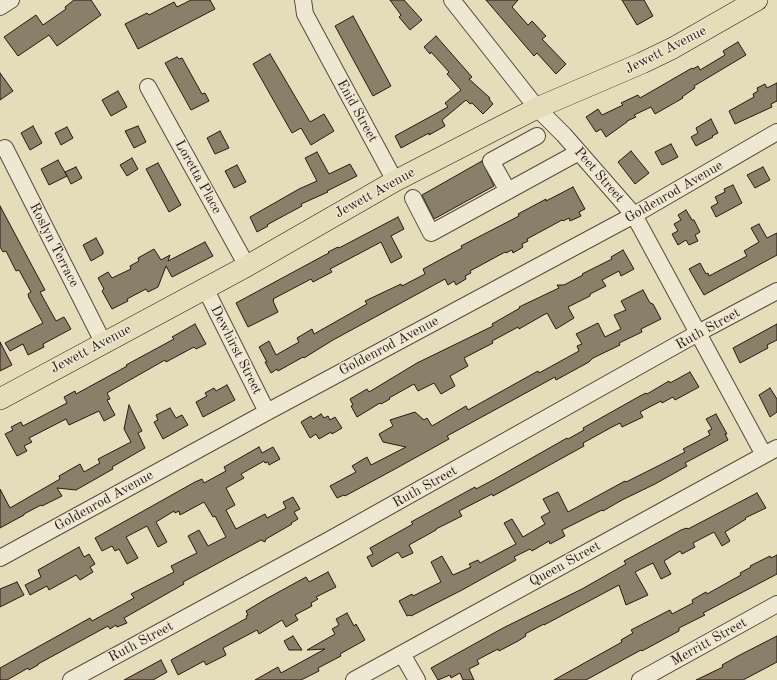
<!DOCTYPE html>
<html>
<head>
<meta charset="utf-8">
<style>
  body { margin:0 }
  canvas { display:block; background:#e5dcb9 }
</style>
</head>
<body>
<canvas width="777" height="680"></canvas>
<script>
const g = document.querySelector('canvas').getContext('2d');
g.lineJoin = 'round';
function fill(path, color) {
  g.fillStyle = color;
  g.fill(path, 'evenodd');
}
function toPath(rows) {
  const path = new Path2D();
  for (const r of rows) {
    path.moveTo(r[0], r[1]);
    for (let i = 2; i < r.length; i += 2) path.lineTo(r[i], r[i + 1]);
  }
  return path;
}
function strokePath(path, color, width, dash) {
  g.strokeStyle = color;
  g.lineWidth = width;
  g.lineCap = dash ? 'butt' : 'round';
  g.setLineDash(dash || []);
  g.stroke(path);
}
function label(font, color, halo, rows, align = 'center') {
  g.font = font + ' "Old Standard TT",serif';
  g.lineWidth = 3;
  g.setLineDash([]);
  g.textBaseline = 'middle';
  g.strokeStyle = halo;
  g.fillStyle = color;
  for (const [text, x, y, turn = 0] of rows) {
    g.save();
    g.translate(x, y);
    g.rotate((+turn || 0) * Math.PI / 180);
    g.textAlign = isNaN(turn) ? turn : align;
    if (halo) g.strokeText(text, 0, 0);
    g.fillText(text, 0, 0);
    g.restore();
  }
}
const building = toPath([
  [74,0,91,0,101,15,57,46,49,35,18,56,4,37,36,15,43,25,66,9,65,7,74,0],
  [191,0,210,0,215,9,138,49,125,24,147,13,149,15,174,2,177,7,191,0],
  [390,0,404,0,422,20,410,30,399,17,401,15,390,0],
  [486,0,518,0,512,7,528,25,532,21,546,36,542,39,566,64,556,74,537,53,534,56,486,0],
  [622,0,644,0,653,16,637,25,622,0],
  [353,16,391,86,373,96,335,26,353,16],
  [436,36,472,77,469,79,490,98,489,99,493,104,483,114,472,103,470,104,466,100,442,120,445,126,429,135,429,133,401,148,395,136,448,107,445,103,461,90,447,74,449,72,431,52,430,54,424,47,436,36],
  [738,42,746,55,694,86,695,88,682,97,683,98,655,114,651,107,634,115,636,117,627,121,627,122,606,137,601,129,596,132,586,117,598,109,602,115,623,105,621,103,638,95,640,98,692,68,693,69,698,66,700,70,725,55,723,51,738,42],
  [270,54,310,122,324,114,334,131,311,145,301,128,292,133,253,64,270,54],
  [177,57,179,59,182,58,202,94,205,93,209,101,191,110,165,63,177,57],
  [0,73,13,91,0,100,0,73],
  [777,83,777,101,771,104,772,107,735,124,729,111,754,97,753,94,758,91,757,88,765,84,767,88,777,83],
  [118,91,127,107,111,116,102,100,118,91],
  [711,119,718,133,712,136,713,137,696,146,691,137,698,133,696,128,711,119],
  [33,126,42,143,30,150,21,133,33,126],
  [138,126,146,142,134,148,125,131,138,126],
  [67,127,73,138,61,145,55,133,67,127],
  [220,131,229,148,215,154,207,138,220,131],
  [671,144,678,157,662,165,655,152,671,144],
  [631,151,649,173,635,184,618,162,631,151],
  [317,152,329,174,350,164,357,176,327,191,328,192,301,204,302,206,274,221,267,225,268,226,257,232,250,217,299,189,317,181,305,158,317,152],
  [132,158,138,169,127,176,120,165,132,158],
  [58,160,67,176,49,185,41,169,58,160],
  [482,161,494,186,434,219,422,195,482,161],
  [158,163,181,205,169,212,146,169,158,163],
  [237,165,246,182,234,188,225,171,237,165],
  [76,167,82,178,71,184,65,172,76,167],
  [763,167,770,180,755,188,747,175,763,167],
  [733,185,742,203,716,217,711,207,718,203,715,197,725,192,724,189,733,185],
  [573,187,585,209,579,212,581,216,570,221,569,218,563,221,562,220,527,239,528,241,522,244,523,247,513,253,512,250,506,253,505,252,470,271,471,273,465,276,466,279,456,285,454,281,448,285,445,279,333,340,304,358,303,357,278,371,277,369,271,373,265,362,267,362,259,347,269,341,276,355,299,342,297,338,312,329,314,334,367,304,365,301,401,284,402,286,425,274,423,269,462,248,461,246,519,216,518,214,546,199,546,201,573,187],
  [0,206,45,290,40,292,56,321,64,317,71,329,43,344,44,347,28,355,23,344,10,351,5,343,43,323,29,298,28,294,31,292,19,270,16,271,6,251,3,252,0,247,0,206],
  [686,210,692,220,694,220,700,232,695,235,698,241,689,245,686,240,678,245,672,234,678,231,674,224,681,220,678,215,686,210],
  [398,217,404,229,391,236,402,257,391,263,381,242,330,269,332,272,313,282,311,279,273,299,274,300,273,301,278,312,248,327,236,303,323,256,329,253,328,252,338,247,339,248,398,217],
  [759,224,767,238,777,233,777,255,704,295,689,269,700,263,706,274,708,273,709,276,747,256,744,251,759,242,751,228,759,224],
  [96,238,103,251,103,254,91,261,83,245,96,238],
  [205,242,213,256,172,277,166,266,158,287,148,292,146,289,127,299,128,301,112,309,102,291,104,289,98,278,108,272,112,278,131,269,130,266,139,261,138,258,154,249,161,260,170,255,168,261,205,242],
  [623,250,634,269,621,276,619,271,602,280,606,286,590,294,590,296,568,307,574,318,556,329,547,313,519,329,518,327,492,341,493,343,464,358,468,366,450,376,455,386,441,394,434,383,418,391,414,384,389,398,390,399,381,404,380,403,357,417,351,406,353,405,350,399,367,389,369,392,417,363,493,326,492,324,520,308,519,307,559,288,557,285,564,285,583,275,582,274,612,259,611,257,623,250],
  [643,290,650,303,653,304,661,319,641,329,642,332,619,343,620,345,593,358,589,362,556,380,555,377,447,436,449,439,395,469,345,496,344,495,337,498,330,486,356,472,352,466,367,457,371,465,406,447,383,442,379,434,393,426,390,420,415,412,424,420,427,418,432,426,466,406,468,410,538,371,539,373,579,351,577,346,582,344,576,334,598,323,605,337,621,329,614,315,626,310,621,301,643,290],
  [195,324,206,344,196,349,194,347,166,362,165,360,107,393,110,399,107,400,115,415,104,421,99,411,69,425,66,419,29,438,32,442,24,446,27,451,17,456,5,434,13,430,11,427,21,422,23,426,67,403,64,397,75,391,76,394,120,370,127,366,126,365,174,339,172,337,195,324],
  [777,324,777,340,767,345,768,348,740,363,733,348,777,324],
  [0,342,12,365,0,371,0,342],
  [690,372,699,387,675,400,673,397,662,403,661,401,640,412,643,417,622,427,620,423,612,427,583,443,584,446,528,477,493,496,492,494,459,511,462,516,436,529,436,530,409,545,413,553,402,558,398,552,372,567,367,557,373,554,370,548,413,524,411,522,475,487,476,489,493,480,567,438,568,439,584,430,583,428,640,396,646,393,647,394,669,381,670,383,690,372],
  [227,385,235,400,203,417,196,402,207,396,205,393,214,388,216,391,227,385],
  [770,388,777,399,777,412,770,417,759,395,770,388],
  [129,405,142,431,138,433,145,448,112,467,113,469,76,490,57,488,62,496,42,506,41,505,24,514,24,515,0,528,0,489,10,508,60,479,59,476,80,464,84,472,100,463,98,459,131,442,124,429,129,405],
  [170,408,176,418,182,415,188,425,163,439,154,422,158,420,156,415,170,408],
  [321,414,324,418,328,416,330,420,335,417,342,428,332,434,331,432,319,439,316,434,310,438,301,422,311,416,313,419,321,414],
  [716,414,727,434,725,434,728,440,685,463,687,466,655,484,622,500,603,511,602,510,562,530,565,536,550,544,549,541,532,551,530,549,514,557,516,560,462,590,411,616,410,615,407,616,399,601,412,594,413,596,441,582,431,562,442,556,453,575,471,567,469,564,478,560,480,563,516,544,504,523,512,519,523,537,545,524,541,517,550,512,543,499,558,492,568,512,625,481,626,482,660,465,685,452,683,449,710,435,708,431,712,429,706,419,716,414],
  [259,447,262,453,273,447,280,459,269,465,268,462,265,463,264,461,241,474,244,478,226,488,235,505,226,510,236,529,265,514,267,518,286,508,283,502,293,497,300,509,294,512,298,519,291,523,292,524,266,539,265,542,261,540,183,582,184,584,124,618,127,623,117,627,116,625,110,629,108,626,38,664,38,665,29,670,28,668,7,680,0,680,0,668,90,618,92,621,134,598,131,594,174,572,171,566,197,553,188,536,199,530,208,546,226,537,215,516,213,517,204,502,180,515,179,511,175,513,174,511,156,522,167,542,158,547,147,526,126,537,138,558,127,564,119,549,115,551,112,546,102,551,95,538,195,482,202,479,204,483,226,471,224,467,259,447],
  [757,493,766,508,745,518,746,519,725,532,730,541,722,546,714,532,693,543,695,547,682,554,680,551,664,561,671,574,661,579,653,563,635,572,648,595,626,605,619,585,544,625,544,624,525,634,526,636,518,641,499,651,498,649,477,660,479,664,469,669,474,680,463,680,460,673,451,678,450,675,438,680,431,668,503,628,582,589,626,564,624,561,681,530,687,528,688,529,757,493],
  [79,547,84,557,89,554,95,564,90,567,93,572,80,580,76,575,49,590,47,586,30,595,25,585,41,577,38,570,79,547],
  [777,555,777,574,703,613,705,615,679,628,679,631,642,651,641,650,586,680,554,680,622,642,621,640,633,633,631,630,670,610,672,614,693,603,692,600,706,592,707,594,741,575,740,573,751,567,750,566,770,556,771,558,777,555],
  [328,572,336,587,316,597,318,599,311,603,312,606,295,615,298,620,286,627,282,620,259,634,257,630,223,648,226,655,206,665,204,661,178,675,171,660,247,618,246,616,248,615,246,611,266,599,306,577,309,582,328,572],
  [17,582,24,595,0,607,0,589,17,582],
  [347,613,354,626,356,624,365,640,340,654,341,656,318,668,319,671,301,680,255,680,278,667,281,673,325,649,307,650,335,634,332,629,339,625,336,619,347,613],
  [293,636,302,650,289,650,284,641,293,636],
  [777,636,777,662,762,670,743,680,696,680,723,667,722,665,738,656,777,636],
  [161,660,167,672,153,680,124,680,161,660]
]);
fill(building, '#8a7f69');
strokePath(building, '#281a13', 1);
const minor = toPath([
  [303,0,305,14,395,181],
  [452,0,537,108,564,135,634,215,764,455],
  [0,7,11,0],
  [148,87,247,266],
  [5,148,103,342],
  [508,191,491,161,537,136],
  [413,198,431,233,579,152],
  [205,288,267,412],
  [0,558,267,412,634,215,777,132],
  [402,654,417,680],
  [71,680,331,539,698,333,777,291],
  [354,680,777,448],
  [640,680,777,604]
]);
const major = toPath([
  [0,399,247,266,395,181,537,108,642,63,673,48,757,0]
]);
strokePath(minor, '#574a3c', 18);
strokePath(major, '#281a13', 22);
strokePath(minor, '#eee8d2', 16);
strokePath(major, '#e5dcb9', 21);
label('14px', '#281a13', '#eee8d2', [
  ["Jewett Avenue",666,50,-27],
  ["Enid Street",357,111,61],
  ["Peet Street",599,175,49],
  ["Loretta Place",198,177,61],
  ["Goldenrod Avenue",674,192,-30],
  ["Jewett Avenue",375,193,-29],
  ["Roslyn Terrace",54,245,63],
  ["Ruth Street",708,329,-29],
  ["Goldenrod Avenue",389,346,-28],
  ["Jewett Avenue",91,349,-28],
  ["Dewhirst Street",236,350,63],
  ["Ruth Street",425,487,-29],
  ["Goldenrod Avenue",104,501,-29],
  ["Queen Street",565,564,-29],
  ["Ruth Street",141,642,-28],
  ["Merritt Street",709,642,-29]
]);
</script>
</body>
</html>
